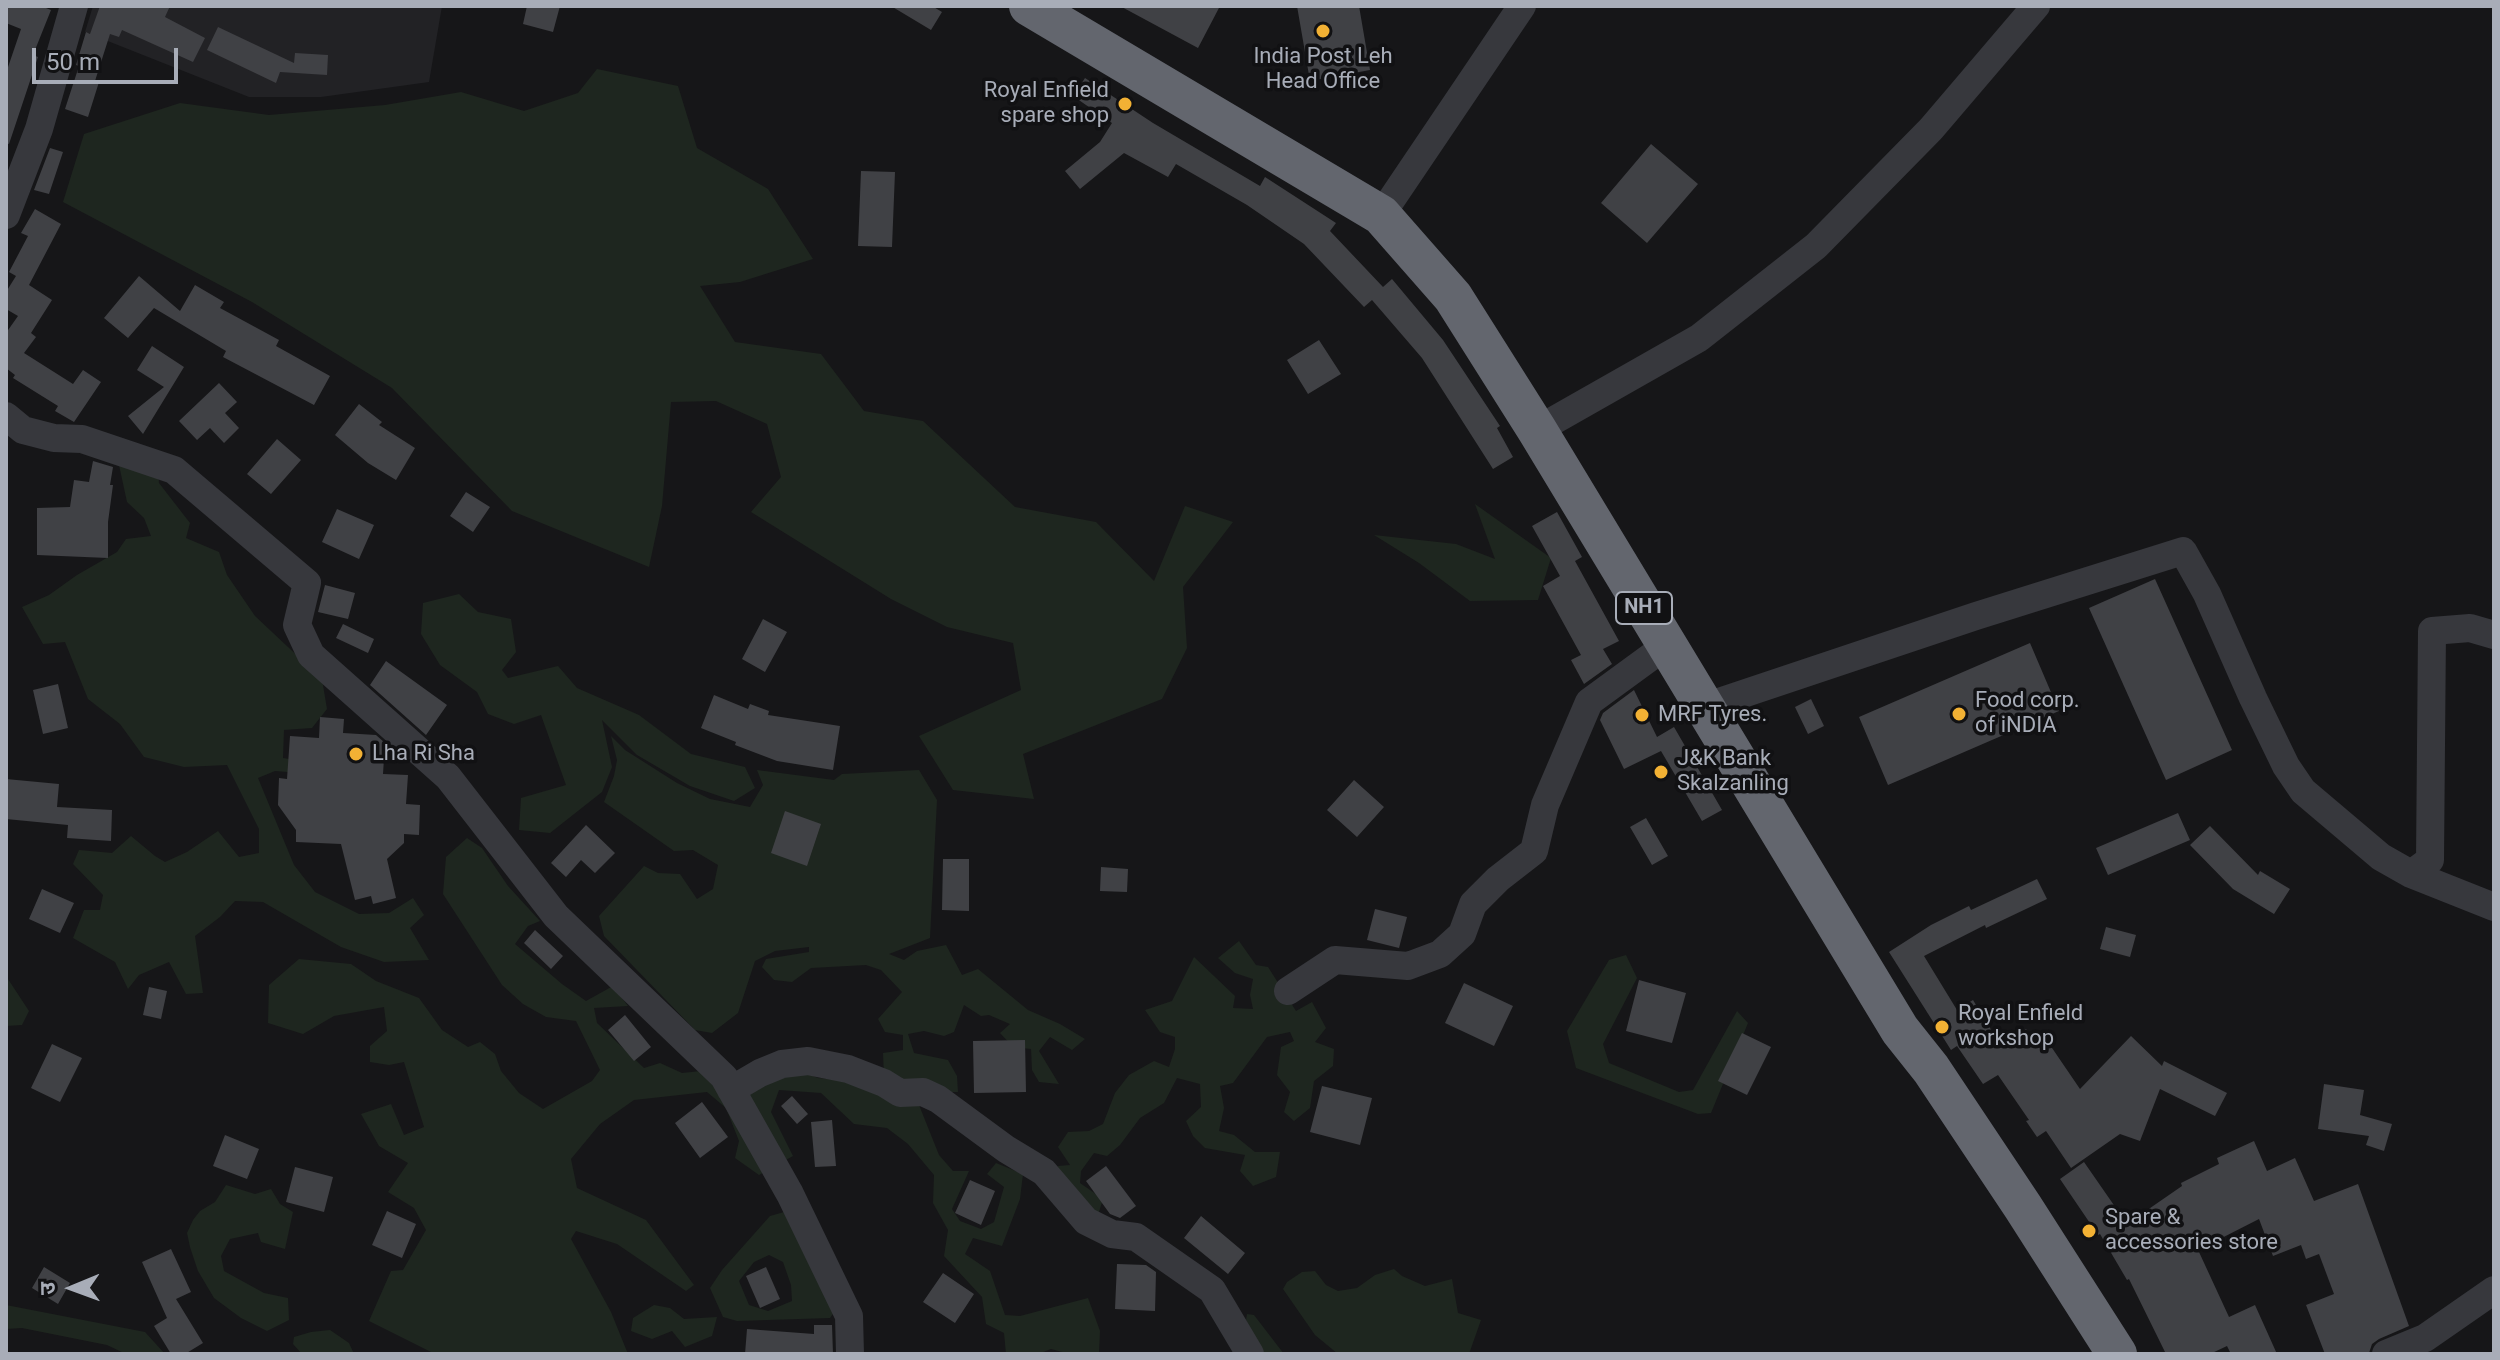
<!DOCTYPE html>
<html>
<head>
<meta charset="utf-8">
<style>
  body { margin:0 }
  #map { position:relative; width:2500px; height:1360px; overflow:hidden; background:#161618; font-family:Roboto,"Noto Sans Devanagari",sans-serif }
  canvas { display:block }
  .frame { position:absolute; inset:0; border:8px solid #a8adb8; pointer-events:none }
  .north { position:absolute; left:32px; top:1248px; width:80px; height:80px; -webkit-text-stroke:6px #111113; paint-order:stroke; rotate:269deg; font-size:22px; font-weight:700; line-height:32px; text-align:center; color:#a8adb8 }
  .north::after { content:''; display:block; margin:auto; width:28px; height:36px; background:#a8adb8; clip-path:polygon(50% 0,100% 100%,50% 72%,0 100%) }
  .scale { position:absolute; left:32px; top:48px; width:146px; height:36px; box-sizing:border-box; border:4px solid #a8adb8; border-top:0; padding-left:10px; font-size:24px; line-height:28px; white-space:nowrap; color:#a8adb8; -webkit-text-stroke:6px #111113; paint-order:stroke }
</style>
</head>
<body>
<div id="map">
<canvas width="2500" height="1360"></canvas>
<div class="frame"></div>
<div class="north">उ</div>
<div class="scale">50 m</div>
</div>
<script>
const g = document.querySelector('canvas').getContext('2d');
g.lineJoin = 'round';
function fill(path, color) {
  g.fillStyle = color;
  g.fill(path, 'evenodd');
}
function toPath(rows) {
  const path = new Path2D();
  for (const r of rows) {
    path.moveTo(r[0], r[1]);
    for (let i = 2; i < r.length; i += 2) path.lineTo(r[i], r[i + 1]);
  }
  return path;
}
function strokePath(path, color, width, dash) {
  g.strokeStyle = color;
  g.lineWidth = width;
  g.lineCap = dash ? 'butt' : 'round';
  g.setLineDash(dash || []);
  g.stroke(path);
}
function label(font, color, halo, rows, align = 'center') {
  g.font = font + ' Roboto,sans-serif';
  g.lineWidth = 7;
  g.setLineDash([]);
  g.textBaseline = 'middle';
  g.strokeStyle = halo;
  g.fillStyle = color;
  for (const [text, x, y, turn = 0] of rows) {
    g.save();
    g.translate(x, y);
    g.rotate((+turn || 0) * Math.PI / 180);
    g.textAlign = isNaN(turn) ? turn : align;
    if (halo) g.strokeText(text, 0, 0);
    g.fillText(text, 0, 0);
    g.restore();
  }
}
fill(toPath([
  [93,6,442,6,429,82,321,97,249,97,85,32]
]), '#222225');
fill(toPath([
  [597,69,678,86,697,148,768,189,813,259,740,282,700,286,735,342,821,354,864,411,923,421,1015,507,1096,522,1154,581,1185,506,1233,522,1183,587,1187,648,1162,699,1023,754,1034,799,953,790,919,736,1021,690,1013,643,947,627,891,599,751,512,781,477,767,424,716,401,671,402,662,506,649,567,512,511,392,388,252,302,63,202,84,134,180,103,269,115,385,105,461,92,524,111,578,93],
  [157,457,159,483,190,523,186,538,219,552,227,575,255,616,322,679,327,709,312,728,284,730,283,758,322,764,313,774,275,771,258,778,294,865,315,892,359,914,389,913,413,898,424,915,410,928,429,960,384,962,341,947,263,902,235,901,220,917,195,936,203,993,186,994,169,962,139,975,128,989,115,962,73,938,84,910,100,910,103,895,73,864,79,850,112,853,131,836,155,856,165,862,187,852,218,831,239,857,259,853,259,829,227,765,184,767,144,757,120,724,88,699,65,642,43,644,22,607,49,595,77,575,117,552,126,539,151,536,144,518,127,502,119,465],
  [1475,504,1551,558,1538,600,1470,601,1419,563,1374,535,1456,544,1495,559],
  [459,594,478,612,511,619,516,652,502,670,508,678,558,666,577,688,639,715,691,754,745,767,755,788,734,801,690,786,637,755,602,720,612,767,602,792,550,833,519,830,521,798,566,785,541,715,514,724,488,714,477,692,440,665,421,634,423,603],
  [611,736,625,750,677,783,710,799,750,807,763,785,757,770,834,780,842,774,919,770,937,800,930,938,889,954,904,960,917,951,946,945,962,975,978,969,1028,1010,1060,1024,1085,1039,1072,1050,1050,1037,1039,1051,1059,1084,1039,1082,1032,1070,1031,1049,1013,1047,1000,1033,1010,1024,989,1015,981,1016,964,1005,954,1032,944,1036,924,1031,908,1034,914,1053,948,1060,957,1076,958,1092,941,1092,884,1076,883,1053,903,1050,903,1035,885,1032,878,1019,902,992,881,970,866,965,811,968,792,982,774,980,762,967,766,959,809,952,809,947,775,951,755,961,738,1013,712,1033,695,1030,604,936,599,916,644,866,658,873,680,874,697,899,713,889,718,865,693,850,674,851,604,802,614,776,617,760],
  [467,838,482,848,508,886,540,921,528,926,515,944,562,984,586,1001,613,986,628,1006,594,1008,597,1023,644,1068,660,1063,682,1073,710,1070,721,1083,796,1069,818,1078,845,1080,919,1105,939,1155,953,1171,969,1171,952,1209,960,1221,981,1229,994,1222,1004,1187,987,1174,996,1163,1023,1174,1020,1199,1002,1246,973,1238,965,1254,990,1271,1005,1315,1020,1316,1088,1298,1100,1331,1099,1354,1070,1354,1051,1349,1038,1354,1006,1354,1004,1333,986,1324,982,1297,944,1256,948,1230,933,1203,934,1175,908,1144,887,1128,854,1124,821,1093,779,1090,771,1112,793,1156,759,1175,735,1158,739,1141,726,1108,707,1092,634,1100,600,1124,571,1159,577,1188,646,1220,694,1285,686,1291,617,1244,576,1231,571,1239,611,1312,628,1354,435,1354,369,1321,391,1271,403,1270,426,1230,414,1208,388,1192,408,1163,379,1146,361,1114,391,1104,404,1135,424,1127,404,1062,389,1065,370,1062,370,1046,387,1031,384,1007,334,1016,303,1034,268,1023,269,985,299,959,351,964,376,981,419,998,442,1030,468,1047,480,1042,495,1054,501,1071,519,1093,543,1109,592,1081,600,1070,576,1021,546,1017,523,1004,502,985,443,894,446,857],
  [1239,941,1256,965,1268,967,1296,1011,1312,1002,1326,1028,1315,1042,1334,1049,1333,1066,1314,1081,1310,1108,1294,1121,1284,1112,1290,1092,1277,1075,1281,1047,1294,1041,1290,1032,1267,1037,1233,1083,1220,1086,1224,1108,1219,1131,1234,1135,1255,1152,1280,1152,1276,1177,1253,1186,1240,1171,1245,1155,1205,1148,1193,1136,1186,1121,1201,1107,1200,1084,1177,1078,1164,1103,1140,1118,1120,1145,1107,1156,1094,1153,1081,1171,1080,1183,1103,1199,1099,1212,1086,1212,1060,1182,1058,1166,1070,1165,1058,1147,1068,1132,1089,1131,1103,1124,1115,1093,1129,1075,1154,1061,1169,1067,1175,1049,1175,1037,1160,1032,1145,1010,1172,1001,1194,957,1235,996,1233,1008,1253,1009,1250,995,1253,979,1235,973,1218,958],
  [1626,955,1637,978,1603,1044,1609,1063,1679,1092,1693,1090,1737,1011,1748,1023,1711,1113,1698,1114,1576,1068,1567,1031,1609,960],
  [6,976,29,1011,22,1025,6,1026],
  [226,1185,255,1194,271,1189,280,1204,293,1212,285,1249,261,1242,258,1233,230,1239,221,1256,224,1271,264,1293,288,1298,289,1320,267,1331,241,1318,214,1298,198,1271,190,1247,187,1233,193,1220,200,1211,215,1202],
  [784,1212,835,1311,830,1318,737,1321,723,1317,710,1288,722,1270,770,1216],
  [769,1255,783,1262,791,1285,792,1301,768,1311,749,1305,739,1281,754,1262],
  [1394,1269,1402,1276,1425,1286,1452,1279,1458,1313,1481,1320,1469,1354,1338,1354,1315,1335,1283,1289,1287,1282,1302,1272,1315,1271,1326,1285,1338,1291,1357,1288,1375,1275],
  [6,1305,145,1332,165,1354,126,1354,107,1345,22,1328,6,1329],
  [654,1305,670,1308,684,1319,717,1317,712,1336,685,1347,672,1331,652,1339,631,1331,633,1318],
  [1247,1314,1254,1315,1284,1354,1260,1354,1246,1320],
  [330,1330,349,1343,354,1354,302,1354,293,1344,294,1337,311,1332]
]), '#1e261f');
fill(toPath([
  [6,6,41,6,51,10,33,55,38,57,9,144,6,143,6,73,21,29,6,23],
  [100,6,170,6,165,17,205,38,193,62,122,30,119,37,110,34,95,81,99,82,88,117,65,109,79,66,76,65,86,32,90,34],
  [527,6,560,6,553,32,523,24],
  [891,6,932,6,942,12,931,30],
  [1120,6,1220,6,1198,48],
  [1297,6,1359,6,1370,70,1310,81],
  [218,27,294,63,295,53,328,55,327,75,280,72,276,83,207,50],
  [1085,78,1153,123,1260,186,1265,177,1336,223,1330,231,1383,287,1392,279,1443,340,1500,426,1497,428,1513,457,1493,469,1422,358,1372,300,1364,307,1304,244,1247,205,1176,164,1168,177,1124,153,1080,189,1065,171,1100,142,1112,123,1073,96],
  [1651,144,1698,184,1647,243,1601,203],
  [50,148,63,152,49,194,34,190],
  [861,171,895,172,892,247,858,246],
  [35,209,61,224,29,285,52,300,31,333,36,337,24,353,73,384,83,370,101,382,74,422,55,411,58,406,13,378,15,375,6,368,6,333,18,316,6,309,6,292,16,276,9,272,28,236,21,233],
  [139,276,180,311,195,285,224,302,220,308,279,340,276,346,330,376,314,405,223,357,226,351,154,308,128,338,104,318],
  [1319,340,1341,374,1308,394,1287,360],
  [152,346,184,367,143,434,128,416,164,387,137,370],
  [219,383,237,402,225,413,239,428,224,443,210,428,197,440,179,421],
  [359,404,382,422,379,425,415,448,396,480,368,463,335,435],
  [277,439,301,460,271,494,247,474],
  [93,461,113,467,110,485,113,485,108,522,108,558,37,555,37,508,70,507,74,480,89,482],
  [466,492,490,507,473,532,450,516],
  [337,509,374,525,359,559,322,542],
  [1557,512,1582,557,1575,561,1619,641,1603,649,1612,664,1584,684,1571,660,1581,655,1543,586,1560,576,1532,526],
  [2155,579,2232,750,2166,780,2089,608],
  [325,585,355,593,348,619,318,612],
  [763,619,787,632,765,672,742,659],
  [343,624,374,639,368,653,336,638],
  [2030,643,2059,711,1888,785,1859,717],
  [386,661,447,705,426,735,370,685],
  [58,684,68,728,43,734,33,690],
  [1634,690,1657,737,1674,727,1722,810,1702,821,1661,751,1624,769,1600,720,1603,713],
  [714,695,748,709,750,704,769,711,768,715,840,726,833,770,777,761,735,745,736,742,701,728],
  [1811,699,1824,726,1808,734,1795,707],
  [320,717,344,719,343,733,376,735,385,743,383,774,408,775,406,804,420,805,419,835,404,834,404,843,387,859,396,898,373,904,371,896,355,900,341,844,296,842,296,830,278,805,279,778,287,779,290,736,319,738],
  [6,779,59,784,57,807,112,810,111,841,67,838,68,825,6,819],
  [1354,780,1384,807,1357,837,1327,810],
  [785,811,821,824,807,866,771,853],
  [2178,813,2190,840,2108,875,2096,848],
  [1646,818,1668,856,1652,865,1630,827],
  [586,825,615,853,595,873,581,860,566,877,551,863],
  [2210,826,2258,875,2260,871,2290,889,2274,914,2233,889,2190,845],
  [943,859,969,859,969,911,942,910],
  [1101,867,1128,869,1127,892,1100,891],
  [2037,879,2047,899,1986,928,1985,925,1924,956,1957,1010,1973,1000,2001,1046,2026,1029,2042,1051,2050,1045,2080,1089,2131,1036,2162,1066,2164,1061,2227,1093,2215,1116,2160,1089,2140,1141,2120,1134,2071,1168,2046,1131,2037,1137,2026,1121,2029,1120,1998,1075,1983,1084,1957,1046,1951,1050,1889,952,1931,925,1969,906,1971,910],
  [42,889,74,903,60,933,29,919],
  [1375,909,1407,917,1399,948,1367,940],
  [2106,927,2136,935,2130,957,2100,949],
  [535,930,563,956,551,969,524,943],
  [1639,980,1686,993,1672,1043,1626,1031],
  [1464,983,1513,1006,1494,1046,1445,1023],
  [149,987,167,991,161,1019,143,1015],
  [625,1015,651,1047,634,1061,608,1030],
  [1742,1033,1771,1047,1747,1095,1718,1081],
  [1025,1040,1026,1092,974,1093,973,1041],
  [52,1044,82,1058,60,1102,31,1088],
  [2324,1084,2364,1090,2360,1115,2392,1124,2384,1151,2366,1145,2369,1136,2318,1129],
  [1322,1086,1372,1098,1360,1145,1310,1132],
  [792,1096,808,1114,797,1124,781,1106],
  [702,1102,728,1137,700,1158,675,1123],
  [832,1120,836,1166,815,1167,811,1122],
  [225,1135,259,1149,247,1179,213,1166],
  [2254,1141,2267,1171,2295,1158,2314,1201,2358,1184,2409,1326,2379,1339,2372,1344,2369,1353,2325,1354,2306,1305,2334,1294,2319,1254,2306,1259,2301,1245,2273,1256,2259,1219,2204,1247,2206,1249,2199,1252,2229,1317,2255,1305,2277,1354,2231,1354,2227,1346,2210,1354,2166,1354,2129,1279,2127,1280,2100,1234,2098,1235,2060,1179,2084,1162,2127,1224,2182,1186,2181,1183,2219,1164,2217,1158],
  [1106,1166,1136,1206,1120,1218,1110,1214,1086,1181],
  [295,1167,333,1177,324,1212,286,1202],
  [970,1180,995,1191,981,1225,955,1213],
  [387,1211,416,1224,402,1258,372,1245],
  [1201,1216,1245,1253,1228,1274,1184,1238],
  [171,1249,191,1292,176,1299,203,1343,185,1354,171,1354,154,1326,167,1318,142,1262],
  [1117,1264,1146,1265,1156,1272,1155,1311,1115,1309],
  [44,1267,70,1283,58,1304,32,1288],
  [766,1267,780,1299,760,1308,746,1276],
  [943,1273,974,1294,955,1323,923,1302],
  [814,1325,832,1325,833,1354,745,1354,747,1329,814,1334]
]), '#404145');
strokePath(toPath([
  [6,215,39,129,74,6],
  [1381,215,1522,6],
  [6,416,23,430,54,438,82,439,174,470,307,583,297,625,311,655,448,777,556,916,724,1077,790,1194,849,1316,850,1354],
  [1537,430,1699,338,1816,246,1931,129,2036,6],
  [1704,707,1976,616,2183,551,2207,594,2253,698,2286,766,2303,791,2381,857,2411,874,2494,907],
  [2411,874,2430,860,2432,631,2470,628,2494,635],
  [1288,991,1335,960,1408,966,1440,954,1462,934,1473,904,1498,879,1534,851,1545,805,1589,702,1667,645],
  [731,1090,760,1073,782,1064,808,1061,848,1069,884,1083,900,1093,923,1092,938,1099,1006,1149,1044,1172,1086,1221,1112,1234,1136,1237,1212,1290,1250,1354],
  [2386,1354,2425,1338,2494,1290]
]), '#37383d', 28);
strokePath(toPath([
  [1029,6,1381,215,1453,297,1537,430,1900,1030,1931,1069,2023,1207,2117,1354]
]), '#63666e', 40);
for (const [x, y, r, color] of [
  [1323,31,8,"#f2b134"],
  [1125,104,8,"#f2b134"],
  [1959,714,8,"#f2b134"],
  [1642,715,8,"#f2b134"],
  [356,754,8,"#f2b134"],
  [1661,772,8,"#f2b134"],
  [1942,1027,8,"#f2b134"],
  [2089,1231,8,"#f2b134"]
]) {
  const dot = new Path2D();
  dot.arc(x, y, r, 0, 2 * Math.PI);
  g.fillStyle = color;
  g.fill(dot);
  strokePath(dot, '#111113', 3);
}
for (const [x, y, w] of [
  [1644,608,56]
]) {
  const box = new Path2D();
  box.roundRect(x - w / 2, y - 16, w, 32, 6);
  g.fillStyle = '#111113';
  g.fill(box);
  strokePath(box, '#a8adb8', 2);
}
label('bold 20px', '#a8adb8', null, [
  ["NH1",1644,608]
]);
label('22px', '#a8adb8', '#111113', [
  ["India Post Leh",1323,57,"center"],
  ["Head Office",1323,82,"center"],
  ["Royal Enfield",1109,91,"right"],
  ["spare shop",1109,116,"right"],
  ["Food corp.",1975,701],
  ["of iNDIA",1975,726],
  ["MRF Tyres.",1658,715],
  ["Lha Ri Sha",372,754],
  ["J&K Bank",1677,759],
  ["Skalzanling",1677,784],
  ["Royal Enfield",1958,1014],
  ["workshop",1958,1039],
  ["Spare &",2105,1218],
  ["accessories store",2105,1243]
], 'left');
</script>
</body>
</html>
